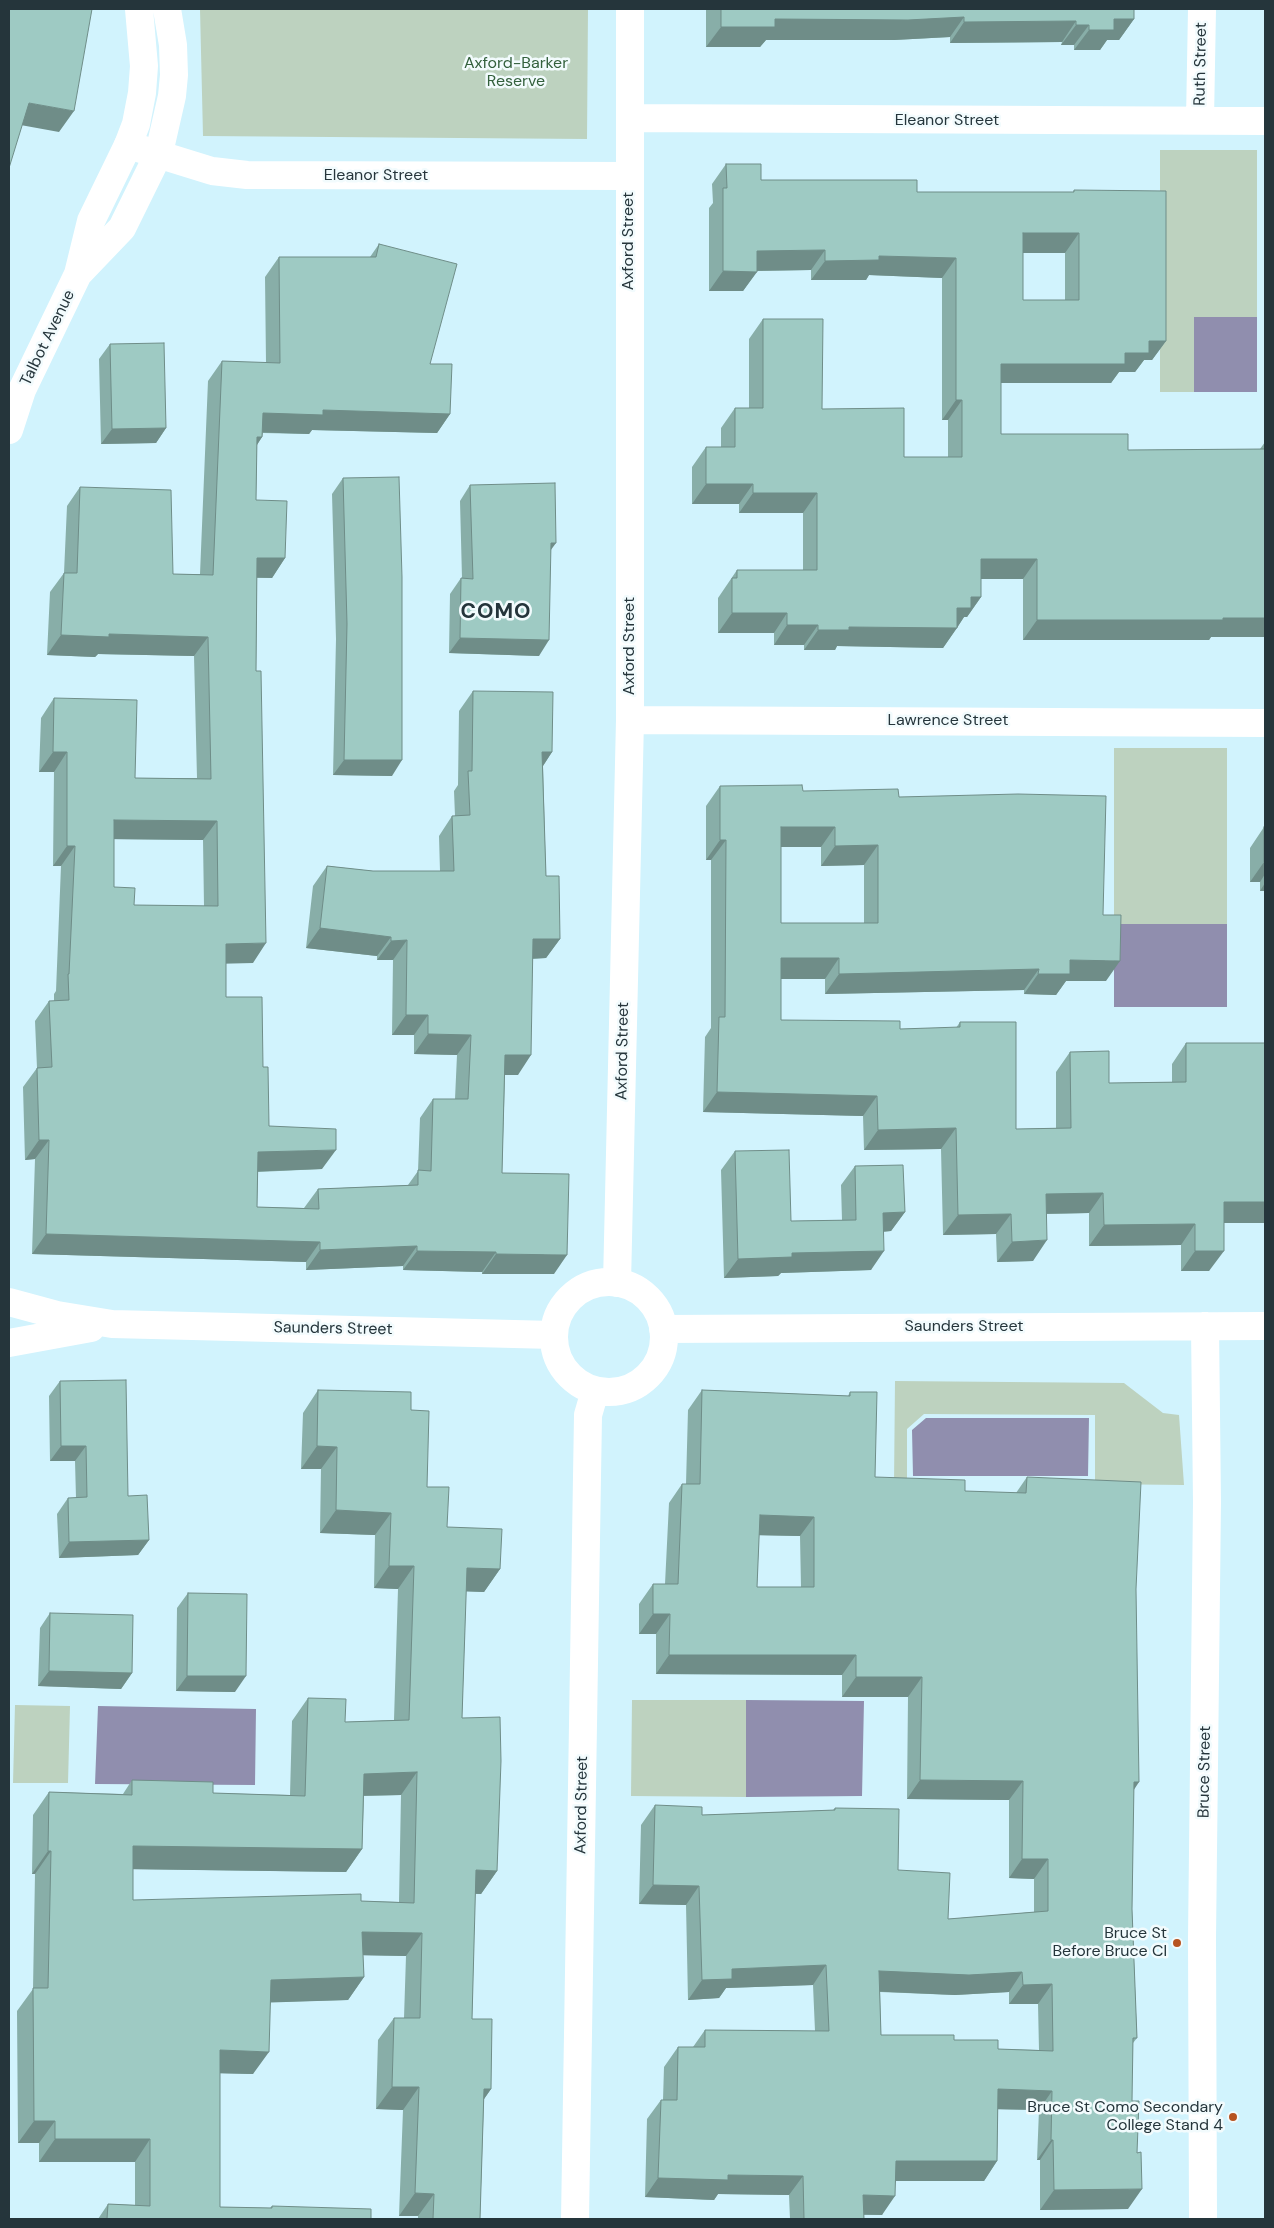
<!DOCTYPE html>
<html>
<head>
<meta charset="utf-8">
<style>
  body { margin:0 }
  #map { position:relative; width:1274px; height:2228px; overflow:hidden; background:#d1f3fd; font-family:"DM Sans",sans-serif }
  canvas { display:block }
  .frame { position:absolute; inset:0; border:10px solid #25353b; pointer-events:none }
</style>
</head>
<body>
<div id="map">
<canvas width="1274" height="2228"></canvas>
<div class="frame"></div>
</div>
<script>
const g = document.querySelector('canvas').getContext('2d');
g.lineJoin = 'round';
function fill(path, color) {
  g.fillStyle = color;
  g.fill(path, 'evenodd');
}
function toPath(rows) {
  const path = new Path2D();
  for (const r of rows) {
    if (r.length === 3) {
      path.moveTo(r[0] + r[2], r[1]);
      path.arc(r[0], r[1], r[2], 0, 2 * Math.PI);
      continue;
    }
    path.moveTo(r[0], r[1]);
    for (let i = 2; i < r.length; i += 2) path.lineTo(r[i], r[i + 1]);
  }
  return path;
}
function strokePath(path, color, width, dash) {
  g.strokeStyle = color;
  g.lineWidth = width;
  g.lineCap = dash ? 'butt' : 'round';
  g.setLineDash(dash || []);
  g.stroke(path);
}
function label(font, color, halo, rows, align = 'center') {
  g.font = font + ' "DM Sans",sans-serif';
  g.lineWidth = 5;
  g.setLineDash([]);
  g.textBaseline = 'middle';
  g.strokeStyle = halo;
  g.fillStyle = color;
  for (const [text, x, y, turn = 0] of rows) {
    g.save();
    g.translate(x, y);
    g.rotate((+turn || 0) * Math.PI / 180);
    g.textAlign = isNaN(turn) ? turn : align;
    if (halo) g.strokeText(text, 0, 0);
    g.fillText(text, 0, 0);
    g.restore();
  }
}
fill(toPath([
  [200,9,588,9,587,139,203,136],
  [1160,150,1257,150,1257,317,1194,317,1194,392,1160,392],
  [1114,748,1227,748,1227,924,1114,924],
  [895,1381,1124,1383,1163,1413,1179,1415,1184,1485,1095,1484,1095,1415,924,1414,907,1429,907,1484,894,1484],
  [632,1700,746,1700,746,1797,631,1796],
  [15,1705,70,1706,68,1783,13,1783]
]), '#bdd2bf');
fill(toPath([
  [1194,317,1257,317,1257,392,1194,392],
  [1114,924,1227,924,1227,1007,1114,1007],
  [926,1418,1089,1418,1088,1476,913,1476,912,1430],
  [746,1700,864,1701,862,1796,746,1797],
  [98,1706,256,1709,255,1785,95,1784]
]), '#908eae');
strokePath(toPath([
  [630,118,1265,121],
  [1200,120,1202,9],
  [128,145,212,171,247,175,629,176],
  [630,720,1265,723],
  [609,1337,55],
  [617,1283,630,720,630,9],
  [9,1302,57,1315,112,1324,554,1335],
  [663,1329,1265,1326],
  [9,1343,91,1328],
  [575,2219,588,1415,595,1391],
  [1203,2219,1202,1938,1207,1502,1205,1326]
]), '#fff', 28);
strokePath(toPath([
  [78,274,122,228,159,153,172,96,174,75,173,45,167,9],
  [9,430,22,390,78,274,91,221,128,145,136,124,142,93,144,66,139,9]
]), '#fff', 28);
fill(toPath([
  [706,9,1134,9,1134,19,1119,40,1107,40,1100,50,1074,50,1074,45,1061,45,1062,42,950,43,950,37,894,40,766,40,760,47,706,47],
  [726,164,761,180,917,192,1073,192,1074,190,1166,341,1152,360,1144,360,1135,372,1119,372,1111,383,1001,383,1001,434,1128,450,1260,449,1265,442,1265,637,1211,637,1209,640,1023,640,1023,579,981,579,981,597,967,617,964,617,943,648,837,646,835,650,804,650,804,645,774,645,774,633,718,633,718,598,737,570,803,570,803,513,739,513,739,504,692,504,692,467,706,447,721,447,721,428,735,408,749,408,749,339,763,319,822,409,904,457,948,457,948,420,942,420,942,278,869,275,866,280,811,280,811,270,757,271,743,291,709,291,709,208,713,203,712,184],
  [1023,253,1065,253,1065,300,1023,300],
  [379,244,430,364,450,414,437,433,312,430,309,434,263,433,262,437,257,445,256,500,285,558,272,578,257,578,253,963,226,963,226,997,263,1067,269,1126,322,1169,258,1172,257,1207,304,1208,318,1189,408,1185,418,1171,420,1118,433,1099,455,1099,457,1055,414,1054,414,1035,392,1035,393,960,377,960,377,956,306,948,313,886,327,866,373,871,440,871,439,836,452,816,455,816,454,791,458,785,459,711,473,691,552,752,543,766,546,876,560,939,546,958,533,959,518,1075,505,1075,502,1173,554,1274,482,1274,482,1272,403,1270,403,1266,306,1270,306,1262,32,1254,35,1159,25,1160,23,1087,37,1068,35,1021,49,1001,54,1001,54,994,56,991,61,866,53,866,54,772,39,772,41,718,54,698,135,778,197,778,194,656,98,654,95,657,47,655,50,592,64,573,67,506,80,487,173,574,200,574,208,381,222,361,266,363,265,277,279,257,370,257],
  [114,839,203,840,204,906,134,905,114,887],
  [110,344,166,428,156,443,101,444,99,359],
  [343,478,392,776,333,775,336,639,332,494],
  [470,485,551,550,539,656,449,653,450,594,461,578,462,578,460,501],
  [720,786,899,797,1103,915,1106,981,1066,981,1056,995,1024,994,1024,990,825,994,825,979,781,979,781,1020,900,1029,956,1028,960,1022,1016,1129,1056,1128,1056,1072,1070,1052,1109,1083,1172,1082,1172,1064,1186,1043,1265,1223,1224,1223,1209,1271,1181,1271,1181,1245,1089,1246,1089,1213,1047,1214,1033,1261,997,1262,996,1234,943,1235,941,1149,864,1150,863,1116,703,1112,705,1037,711,1028,711,860,706,860,706,806],
  [781,847,821,847,821,866,864,865,864,923,781,923],
  [1264,827,1265,827,1265,891,1260,891,1260,882,1250,882,1250,848],
  [735,1151,791,1221,842,1220,841,1185,855,1166,905,1212,891,1231,884,1232,871,1270,781,1273,778,1276,724,1278,721,1170],
  [60,1381,128,1496,149,1540,138,1555,59,1558,57,1514,68,1498,76,1498,75,1461,50,1461,49,1396],
  [318,1390,411,1410,427,1487,447,1527,500,1569,484,1592,466,1591,462,1718,497,1871,481,1894,475,1894,472,2019,491,2089,484,2099,480,2219,418,2219,418,2216,399,2216,403,2110,376,2109,378,2040,394,2018,404,2018,406,1956,363,1955,364,1977,348,2000,271,2002,253,2074,220,2073,220,2207,270,2208,272,2206,371,2219,98,2219,108,2204,135,2205,135,2162,39,2162,39,2143,18,2143,17,2011,33,1989,35,1874,32,1874,33,1815,49,1792,123,1794,132,1780,213,1793,290,1795,292,1721,308,1698,345,1722,394,1720,398,1589,374,1588,375,1535,320,1533,321,1469,301,1469,303,1413],
  [401,1795,399,1902,361,1901,133,1900,133,1869,346,1872,362,1849,364,1796],
  [702,1390,848,1396,850,1392,875,1477,965,1491,1016,1493,1027,1477,1136,1589,1132,1909,1137,2038,1133,2043,1128,2209,1040,2210,1040,2160,1037,2160,1039,2110,998,2109,997,2161,984,2181,896,2181,882,2215,864,2215,864,2219,790,2219,789,2195,718,2194,714,2200,645,2197,647,2119,661,2100,663,2100,664,2067,678,2047,693,2047,705,2030,815,2031,813,1985,726,1988,719,1998,688,2000,686,1905,639,1904,641,1825,655,1805,702,1815,833,1810,835,1808,898,1870,948,1919,1034,1912,1034,1879,1009,1878,1009,1800,907,1799,908,1697,842,1697,842,1675,656,1674,656,1634,639,1634,639,1604,653,1584,665,1584,669,1503,682,1484,686,1484,688,1410],
  [759,1535,800,1536,801,1587,757,1587],
  [880,1992,955,1995,1009,1992,1009,2004,1038,2004,1039,2050,998,2049,954,2040,881,2035],
  [188,1593,235,1692,176,1691,177,1608],
  [50,1613,132,1673,121,1689,38,1686,40,1628]
]), '#88aea8');
fill(toPath([
  [964,17,950,37,894,40,766,40,760,47,706,47,721,27,775,19],
  [1114,19,1134,19,1119,40,1107,40,1100,50,1074,50,1089,30],
  [1076,21,1062,42,950,43,964,22],
  [1076,25,1089,25,1074,45,1061,45],
  [29,103,74,111,59,132,15,124],
  [1023,233,1079,233,1065,253,1010,253],
  [825,250,811,270,743,271,757,251],
  [879,256,956,258,942,278,869,275,866,280,811,280,825,261],
  [723,271,757,272,743,291,709,291],
  [1149,341,1166,341,1152,360,1144,360,1135,372,1119,372,1111,383,987,383,1001,364,1125,353],
  [956,400,962,400,948,420,942,420],
  [323,410,450,414,437,433,312,430,309,434,250,432,263,413],
  [166,428,156,443,101,444,112,429],
  [257,437,262,437,249,457],
  [706,484,753,484,739,504,692,504],
  [753,493,817,493,803,513,739,513],
  [551,543,556,543,545,558],
  [257,558,285,558,272,578,243,577],
  [981,559,1037,559,1023,579,967,579],
  [971,597,981,597,967,617,964,617,957,628,957,608],
  [732,613,787,613,774,633,718,633],
  [1223,618,1265,618,1265,637,1211,637,1209,640,1023,640,1037,620],
  [787,625,818,625,804,645,774,645],
  [849,627,957,628,943,648,837,646,835,650,804,650,818,630],
  [109,634,208,637,194,656,98,654,95,657,47,655,61,635],
  [460,638,549,640,539,656,449,653],
  [53,752,67,752,54,772,39,772],
  [542,752,552,752,539,772],
  [344,760,402,760,392,776,333,775],
  [114,820,217,821,203,840,101,839],
  [781,827,835,827,821,847,767,847],
  [720,840,726,840,711,860,706,860],
  [878,845,864,865,821,866,835,846],
  [67,846,75,846,61,866,53,866],
  [1264,862,1265,862,1265,874,1260,882,1250,882],
  [1265,883,1265,891,1260,891],
  [320,928,391,937,377,956,306,948],
  [533,939,560,939,546,958,520,959],
  [407,940,393,960,377,960,391,941],
  [266,943,253,963,212,964,226,944],
  [781,958,839,958,825,979,767,979],
  [1070,960,1120,961,1106,981,1066,981,1056,995,1024,994,1038,974],
  [1039,969,1024,990,825,994,839,974],
  [406,1015,428,1015,414,1035,392,1035],
  [428,1034,471,1035,457,1055,414,1054],
  [505,1055,531,1055,518,1075,491,1075],
  [717,1092,877,1096,863,1116,703,1112],
  [956,1128,941,1149,864,1150,878,1130],
  [39,1140,49,1140,35,1159,25,1160],
  [336,1150,322,1169,244,1172,258,1152],
  [1103,1193,1089,1213,1032,1214,1046,1194],
  [1224,1202,1265,1202,1265,1223,1209,1223],
  [905,1212,891,1231,870,1232,883,1213],
  [1011,1214,996,1234,943,1235,958,1215],
  [1195,1224,1181,1245,1089,1246,1104,1225],
  [46,1234,320,1242,306,1262,32,1254],
  [1047,1240,1033,1261,997,1262,1012,1242],
  [417,1246,403,1266,306,1270,320,1250],
  [417,1251,496,1252,482,1272,403,1270],
  [884,1251,871,1270,781,1273,778,1276,724,1278,738,1259,792,1253],
  [1195,1251,1224,1251,1209,1271,1181,1271],
  [496,1254,567,1255,554,1274,482,1274],
  [61,1446,86,1446,75,1461,50,1461],
  [317,1446,337,1447,321,1469,301,1469],
  [336,1510,391,1513,375,1535,320,1533],
  [760,1515,814,1517,800,1536,746,1535],
  [149,1540,138,1555,59,1558,69,1542],
  [389,1566,414,1566,398,1589,374,1588],
  [467,1568,500,1569,484,1592,451,1591],
  [653,1614,670,1614,656,1634,639,1634],
  [669,1655,856,1655,842,1675,656,1674],
  [49,1671,132,1673,121,1689,38,1686],
  [187,1676,246,1676,235,1692,176,1691],
  [856,1677,922,1677,908,1697,842,1697],
  [417,1772,401,1795,348,1796,364,1774],
  [920,1780,1023,1781,1009,1800,907,1799],
  [1134,1782,1139,1782,1126,1802],
  [133,1846,362,1849,346,1872,118,1869],
  [48,1851,51,1851,35,1874,32,1874],
  [1022,1859,1048,1859,1034,1879,1009,1878],
  [476,1870,497,1871,481,1894,460,1893],
  [653,1885,699,1886,686,1905,639,1904],
  [362,1932,422,1933,406,1956,347,1955],
  [826,1965,813,1985,726,1988,719,1998,688,2000,702,1980,732,1969],
  [879,1971,1022,1972,1009,1992,955,1995,866,1991],
  [364,1977,348,2000,255,2003,271,1980],
  [1052,1984,1038,2004,1009,2004,1023,1985],
  [220,2050,269,2052,253,2074,204,2073],
  [392,2087,419,2087,403,2110,376,2109],
  [484,2089,491,2089,475,2112],
  [998,2089,1052,2091,1039,2110,984,2109],
  [34,2121,55,2121,39,2143,18,2143],
  [55,2139,150,2139,135,2162,39,2162],
  [1051,2140,1053,2140,1040,2160,1037,2160],
  [896,2161,997,2161,984,2181,883,2181],
  [728,2175,803,2176,789,2195,718,2194,714,2200,645,2197,658,2178],
  [1142,2189,1128,2209,1040,2210,1054,2190],
  [415,2193,434,2194,418,2216,399,2216],
  [863,2195,895,2196,882,2215,849,2214]
]), '#6f8d88');
const building = toPath([
  [9,9,92,9,74,111,29,103,9,168,9,9],
  [721,9,1134,9,1134,19,1114,19,1114,30,1089,30,1089,25,1076,25,1076,21,964,22,964,17,908,20,775,19,775,27,721,27,721,9],
  [726,164,761,164,761,180,917,180,917,192,1074,192,1074,190,1166,191,1166,341,1149,341,1149,353,1125,353,1125,364,1001,364,1001,434,1128,434,1128,450,1265,449,1265,618,1223,618,1223,620,1037,620,1037,559,981,559,981,597,971,597,971,608,957,608,957,628,849,627,849,630,818,630,818,625,787,625,787,613,732,613,732,578,737,578,737,570,817,570,817,493,753,493,753,484,706,484,706,447,735,447,735,408,763,408,763,319,823,319,822,409,904,408,904,457,962,457,962,400,956,400,956,258,879,256,879,260,825,261,825,250,757,251,757,272,723,271,723,188,727,188,726,164],
  [1023,233,1079,233,1079,300,1023,300,1023,233],
  [379,244,457,264,430,364,452,364,450,414,323,410,323,415,263,413,262,437,257,437,256,500,287,501,285,558,257,558,256,671,261,671,266,943,226,944,226,997,262,997,263,1067,268,1067,269,1126,336,1129,336,1150,258,1152,257,1207,319,1209,318,1189,418,1185,418,1170,431,1171,433,1099,468,1099,471,1035,428,1034,428,1015,406,1015,407,940,391,941,391,937,320,928,327,866,373,871,454,871,452,816,470,815,468,771,472,771,473,691,553,692,552,752,542,752,546,876,559,876,560,939,533,939,531,1055,505,1055,502,1173,569,1174,567,1255,496,1254,496,1252,417,1251,417,1246,320,1250,320,1242,46,1234,49,1140,39,1140,37,1068,52,1067,49,1001,69,1000,68,974,69,974,75,846,67,846,67,752,53,752,54,698,137,700,135,778,211,779,208,637,109,634,109,637,61,635,64,573,77,573,80,487,171,490,173,574,213,575,222,361,280,363,279,257,376,257,379,244],
  [114,820,217,821,218,906,134,905,135,888,114,887,114,820],
  [164,343,166,428,112,429,110,344,164,343],
  [399,477,402,577,402,760,344,760,347,624,343,478,399,477],
  [555,483,556,543,551,543,549,640,460,638,461,578,473,579,470,485,555,483],
  [802,785,803,791,898,789,899,797,1018,794,1106,796,1103,915,1121,915,1120,961,1070,960,1070,974,1038,974,1039,969,839,974,839,958,781,958,781,1020,900,1021,900,1029,960,1027,960,1022,1016,1022,1016,1129,1071,1128,1070,1052,1109,1051,1109,1083,1186,1082,1186,1043,1265,1043,1265,1202,1224,1202,1224,1251,1195,1251,1195,1224,1104,1225,1103,1193,1046,1194,1047,1240,1012,1242,1011,1214,958,1215,956,1128,878,1130,877,1096,717,1092,719,1017,725,1017,726,840,720,840,720,786,802,785],
  [781,827,835,827,835,846,878,845,878,923,781,923,781,827],
  [1264,827,1265,827,1265,862,1264,862,1264,827],
  [789,1150,791,1221,856,1220,855,1166,903,1165,905,1212,883,1213,884,1251,792,1253,792,1257,738,1259,735,1151,789,1150],
  [126,1380,128,1496,147,1495,149,1540,69,1542,68,1498,87,1497,86,1446,61,1446,60,1381,126,1380],
  [318,1390,411,1392,411,1410,429,1411,427,1487,449,1487,447,1527,502,1529,500,1569,467,1568,462,1718,500,1717,501,1761,497,1871,476,1870,472,2019,492,2019,491,2089,484,2089,480,2219,433,2219,434,2194,415,2193,419,2087,392,2087,394,2018,420,2018,422,1933,362,1932,364,1977,271,1980,269,2052,220,2050,220,2207,272,2208,272,2206,371,2209,371,2219,107,2219,108,2204,150,2206,150,2139,55,2139,55,2121,34,2121,33,1988,48,1988,51,1851,48,1851,49,1792,132,1795,132,1780,213,1782,213,1793,305,1796,308,1698,346,1699,345,1722,409,1720,414,1566,389,1566,391,1513,336,1510,337,1447,317,1446,318,1390],
  [417,1772,414,1903,361,1901,361,1894,133,1900,133,1846,362,1849,364,1774,417,1772],
  [702,1390,850,1396,850,1392,877,1392,875,1477,965,1480,965,1491,1026,1493,1027,1477,1141,1482,1136,1589,1139,1782,1134,1782,1132,1909,1137,2038,1133,2038,1132,2101,1139,2101,1137,2153,1141,2152,1142,2189,1054,2190,1053,2140,1051,2140,1052,2091,998,2089,997,2161,896,2161,895,2196,863,2195,864,2219,804,2219,803,2176,728,2175,728,2180,658,2178,661,2100,677,2100,678,2047,705,2047,705,2030,829,2031,826,1965,732,1969,732,1979,702,1980,699,1886,653,1885,655,1805,702,1807,702,1815,835,1810,835,1808,899,1809,898,1870,950,1873,948,1919,1048,1911,1048,1859,1022,1859,1023,1781,920,1780,922,1677,856,1677,856,1655,669,1655,670,1614,653,1614,653,1584,678,1584,682,1484,700,1484,702,1390],
  [760,1515,814,1517,814,1587,757,1587,760,1515],
  [879,1971,969,1975,1022,1972,1023,1985,1052,1984,1053,2051,998,2049,998,2040,954,2040,954,2035,881,2035,879,1971],
  [188,1593,247,1594,246,1676,187,1676,188,1593],
  [50,1613,133,1615,132,1673,49,1671,50,1613]
]);
fill(building, '#9ecac3');
strokePath(building, '#6f8d88', 1);
for (const [x, y, r, color] of [
  [1177,1943,5,"#b75320"],
  [1233,2117,5,"#b75320"]
]) {
  const dot = new Path2D();
  dot.arc(x, y, r, 0, 2 * Math.PI);
  g.fillStyle = color;
  g.fill(dot);
  strokePath(dot, '#f2fbfd', 2);
}
label('16px', '#33603c', '#f2fbfd', [
  ["Axford-Barker",516,64],
  ["Reserve",516,82]
]);
label('16px', '#25353b', '#f2fbfd', [
  ["Ruth Street",1201,64,-89],
  ["Eleanor Street",947,121],
  ["Eleanor Street",376,176],
  ["Axford Street",629,241,-90],
  ["Talbot Avenue",48,338,-64],
  ["Axford Street",630,646,-90],
  ["Lawrence Street",948,721],
  ["Axford Street",623,1051,-89],
  ["Saunders Street",964,1327],
  ["Saunders Street",333,1329,1],
  ["Bruce Street",1205,1772,-89],
  ["Axford Street",582,1805,-89]
]);
label('16px', '#25353b', '#f2fbfd', [
  ["Bruce St",1167,1934],
  ["Before Bruce Cl",1167,1952],
  ["Bruce St Como Secondary",1223,2108],
  ["College Stand 4",1223,2126]
], 'right');
g.letterSpacing = '1px';
label('bold 21px', '#25353b', '#f2fbfd', [
  ["COMO",496,612]
]);
g.letterSpacing = '0px';
</script>
</body>
</html>
